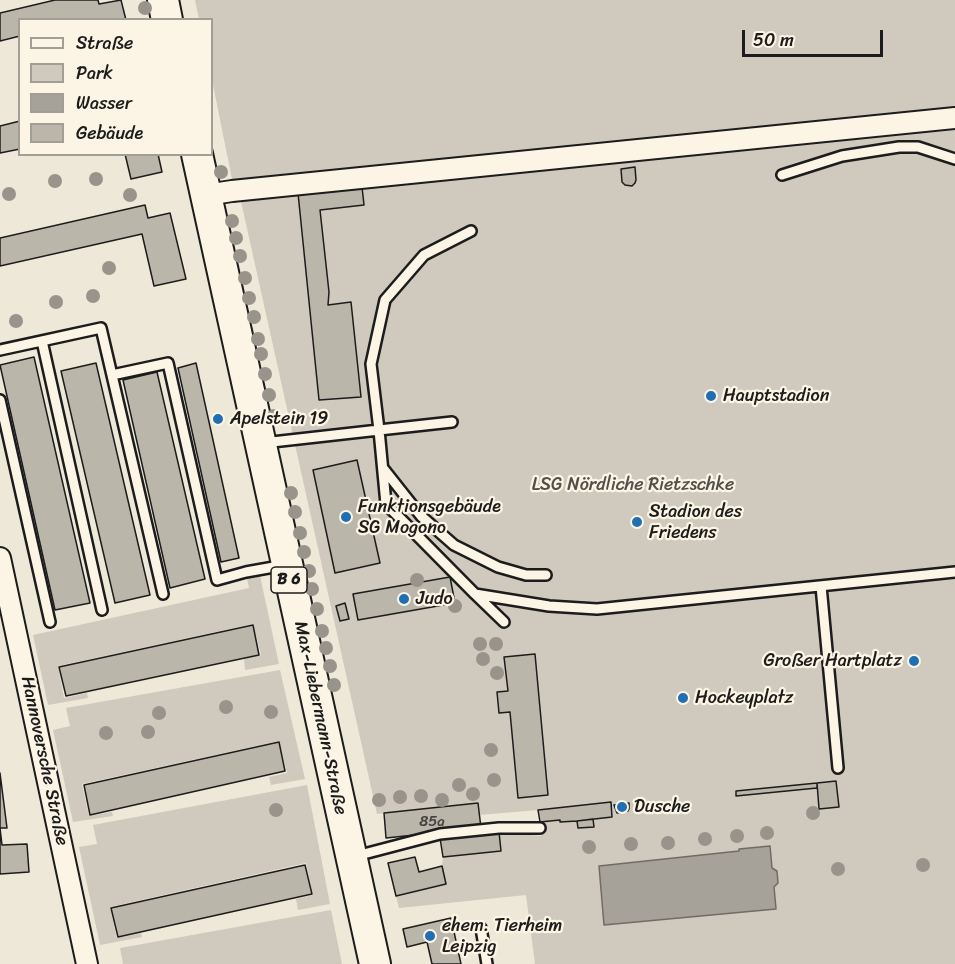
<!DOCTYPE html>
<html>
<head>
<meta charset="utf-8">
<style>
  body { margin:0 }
  #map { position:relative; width:955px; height:964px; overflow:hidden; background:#eee8d9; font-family:Sriracha,sans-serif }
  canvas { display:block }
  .legend { position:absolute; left:18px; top:18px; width:195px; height:138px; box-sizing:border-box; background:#fcf5e5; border:2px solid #a29e95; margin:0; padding:8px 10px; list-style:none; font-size:18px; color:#1c1c1c }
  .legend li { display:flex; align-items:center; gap:12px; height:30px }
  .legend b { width:30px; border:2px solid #a29e95 }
  .scale { position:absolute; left:742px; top:30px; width:141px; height:27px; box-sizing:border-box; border:3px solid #1c1c1c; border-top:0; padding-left:8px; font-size:18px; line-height:21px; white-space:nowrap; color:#1c1c1c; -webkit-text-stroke:4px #fcf5e5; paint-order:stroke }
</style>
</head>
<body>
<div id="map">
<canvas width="955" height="964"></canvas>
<ul class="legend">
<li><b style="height:8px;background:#fcf5e5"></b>Straße</li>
<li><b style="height:16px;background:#cfcabd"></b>Park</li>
<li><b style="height:16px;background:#a7a299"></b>Wasser</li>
<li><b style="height:16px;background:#bab6aa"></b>Gebäude</li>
</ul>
<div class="scale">50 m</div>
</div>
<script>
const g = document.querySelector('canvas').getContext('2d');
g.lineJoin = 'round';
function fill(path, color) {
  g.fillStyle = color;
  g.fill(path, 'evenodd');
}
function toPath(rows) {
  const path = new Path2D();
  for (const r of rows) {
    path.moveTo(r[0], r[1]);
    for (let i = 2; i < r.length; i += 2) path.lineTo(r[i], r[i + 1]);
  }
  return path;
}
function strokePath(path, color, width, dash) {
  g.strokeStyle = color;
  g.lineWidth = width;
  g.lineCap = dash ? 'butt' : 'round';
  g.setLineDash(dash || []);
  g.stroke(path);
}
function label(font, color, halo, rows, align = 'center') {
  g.font = font + ' Sriracha,sans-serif';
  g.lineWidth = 4.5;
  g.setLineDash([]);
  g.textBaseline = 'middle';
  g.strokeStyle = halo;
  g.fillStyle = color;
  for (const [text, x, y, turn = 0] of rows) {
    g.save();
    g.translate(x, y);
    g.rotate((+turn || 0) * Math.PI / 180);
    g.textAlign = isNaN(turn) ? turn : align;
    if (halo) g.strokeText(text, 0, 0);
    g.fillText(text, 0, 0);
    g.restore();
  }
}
fill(toPath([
  [195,0,955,0,955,110,233,184,212,80,212,20,199,19],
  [955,129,955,964,535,964,526,895,399,908,396,896,445,884,442,866,443,857,501,851,499,832,541,836,538,810,479,815,478,803,377,814,240,197,298,193],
  [259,571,279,664,245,670,244,659,261,655,253,624,58,666,64,698,87,693,88,698,48,705,33,635,249,588,246,574],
  [280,670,305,779,271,785,269,777,287,773,279,741,82,784,89,816,112,812,113,816,73,822,53,730,70,726,66,708],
  [307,785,330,904,298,910,296,899,313,895,306,863,110,907,117,938,141,933,142,937,100,945,79,847,97,844,93,825],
  [331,910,342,964,123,964,120,948]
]), '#cfcabd');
const water = toPath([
  [770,846,772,868,777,871,778,883,774,887,776,909,604,925,599,866,739,851,739,849,770,846]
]);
fill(water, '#a7a299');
strokePath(water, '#6f6c67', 1.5);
const building = toPath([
  [55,0,98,0,99,4,121,0,126,20,20,20,20,36,0,41,0,13,55,0],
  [20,121,20,149,0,153,0,126,20,121],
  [125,154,158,154,162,172,131,179,125,154],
  [635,167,636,180,635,183,632,186,625,185,622,182,621,169,635,167],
  [362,187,364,205,320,210,329,292,328,305,351,302,361,397,319,400,298,193,362,187],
  [145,205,148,218,170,213,186,279,154,286,142,234,0,266,0,238,145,205],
  [34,357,90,603,55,610,0,365,34,357],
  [96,363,150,595,115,603,61,371,96,363],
  [196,363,239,558,221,562,178,368,196,363],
  [157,372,205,579,170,588,123,380,157,372],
  [357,460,380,563,335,573,313,470,357,460],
  [450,577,455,603,358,620,353,594,450,577],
  [345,603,349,619,340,621,336,606,345,603],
  [253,625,259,655,66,696,59,667,253,625],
  [535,654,548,795,518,798,510,712,499,713,497,692,508,691,504,657,535,654],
  [279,742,285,771,90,815,84,785,279,742],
  [0,773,7,828,0,828,2,845,27,844,29,872,0,874,0,773],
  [836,781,839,807,819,809,817,783,836,781],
  [817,783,817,788,736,796,736,791,817,783],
  [611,802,612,817,577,821,560,822,560,820,540,822,538,810,611,802],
  [478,803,481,828,386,838,384,813,478,803],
  [629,803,629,809,628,811,617,813,614,805,629,803],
  [593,819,594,827,578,828,577,821,593,819],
  [499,832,501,851,443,857,440,838,499,832],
  [415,857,419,872,442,866,446,884,396,896,388,863,415,857],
  [305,865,312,894,118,937,111,908,305,865],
  [451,918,461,964,432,964,427,942,407,947,403,929,451,918]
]);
fill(building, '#bab6aa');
strokePath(building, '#1c1c1c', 1.5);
const service = toPath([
  [782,175,842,156,899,147,918,147,955,159],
  [42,341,102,610],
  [0,350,101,328,163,594],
  [112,375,168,363,217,580,246,572,285,565],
  [0,400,50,622],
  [452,422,379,430,371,364,385,300,424,255,471,231],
  [263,443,379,430,386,504,475,594,504,622],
  [383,468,421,516,454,545,498,567,526,575,546,575],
  [821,586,838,768],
  [475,594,549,606,597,609,955,572],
  [356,856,440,834,499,828,540,828],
  [481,928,487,964]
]);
const minor = toPath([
  [206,195,232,191,955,118],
  [0,558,87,964]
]);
const primary = toPath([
  [163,0,167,20],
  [197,154,375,964]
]);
strokePath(service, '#1c1c1c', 14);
strokePath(minor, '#1c1c1c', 24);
strokePath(primary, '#1c1c1c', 34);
strokePath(service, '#fcf5e5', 9);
strokePath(minor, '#fcf5e5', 20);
strokePath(primary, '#fcf5e5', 30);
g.fillStyle = '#98948b';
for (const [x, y] of [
  [145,8],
  [221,172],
  [96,179],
  [55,181],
  [9,194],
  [130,195],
  [232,221],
  [236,238],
  [240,256],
  [109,268],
  [245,278],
  [93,296],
  [249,298],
  [56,302],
  [254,317],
  [16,321],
  [258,339],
  [261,354],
  [265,374],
  [269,395],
  [274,416],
  [291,493],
  [295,512],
  [300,533],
  [304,552],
  [309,571],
  [417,580],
  [312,589],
  [455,606],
  [317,609],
  [322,631],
  [480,644],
  [496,644],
  [326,648],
  [483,659],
  [330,666],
  [497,673],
  [334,685],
  [226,707],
  [271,712],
  [159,713],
  [148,732],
  [106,733],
  [491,750],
  [494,780],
  [459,785],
  [473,794],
  [421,796],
  [400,797],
  [379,800],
  [442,800],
  [276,810],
  [813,813],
  [767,833],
  [737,836],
  [705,839],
  [668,843],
  [631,844],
  [589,847],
  [923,865],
  [838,869]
]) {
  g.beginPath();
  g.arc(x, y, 7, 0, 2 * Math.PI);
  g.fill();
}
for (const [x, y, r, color] of [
  [711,396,6,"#1f6fb2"],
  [218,419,6,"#1f6fb2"],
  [346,517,6,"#1f6fb2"],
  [637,522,6,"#1f6fb2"],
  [404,599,6,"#1f6fb2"],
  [914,661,6,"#1f6fb2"],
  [683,698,6,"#1f6fb2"],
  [622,807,6,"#1f6fb2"],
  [430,936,6,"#1f6fb2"]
]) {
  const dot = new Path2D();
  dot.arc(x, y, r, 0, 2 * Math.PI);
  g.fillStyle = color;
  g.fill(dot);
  strokePath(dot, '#fcf5e5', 2);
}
label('15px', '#444240', null, [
  ["85a",432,822]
]);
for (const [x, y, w] of [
  [289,580,36]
]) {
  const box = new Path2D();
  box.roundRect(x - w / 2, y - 13, w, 26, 4.5);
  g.fillStyle = '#fcf5e5';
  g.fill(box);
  strokePath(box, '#1c1c1c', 1.5);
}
label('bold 16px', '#1c1c1c', null, [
  ["B 6",289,580]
]);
label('18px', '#1c1c1c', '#fcf5e5', [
  ["Hauptstadion",723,396],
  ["Apelstein 19",230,419],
  ["Funktionsgebäude",358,507],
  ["SG Mogono",358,528],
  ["Stadion des",649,512],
  ["Friedens",649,533],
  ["Judo",416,599],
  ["Großer Hartplatz",902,661,"right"],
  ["Hockeyplatz",695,698],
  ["Dusche",634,807],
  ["ehem. Tierheim",442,926],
  ["Leipzig",442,947]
], 'left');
label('18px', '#52504c', '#fcf5e5', [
  ["LSG Nördliche Rietzschke",633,485]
]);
label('18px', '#1c1c1c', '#fcf5e5', [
  ["Max-Liebermann-Straße",320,718,78],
  ["Hannoversche Straße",44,761,78]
]);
</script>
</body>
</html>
